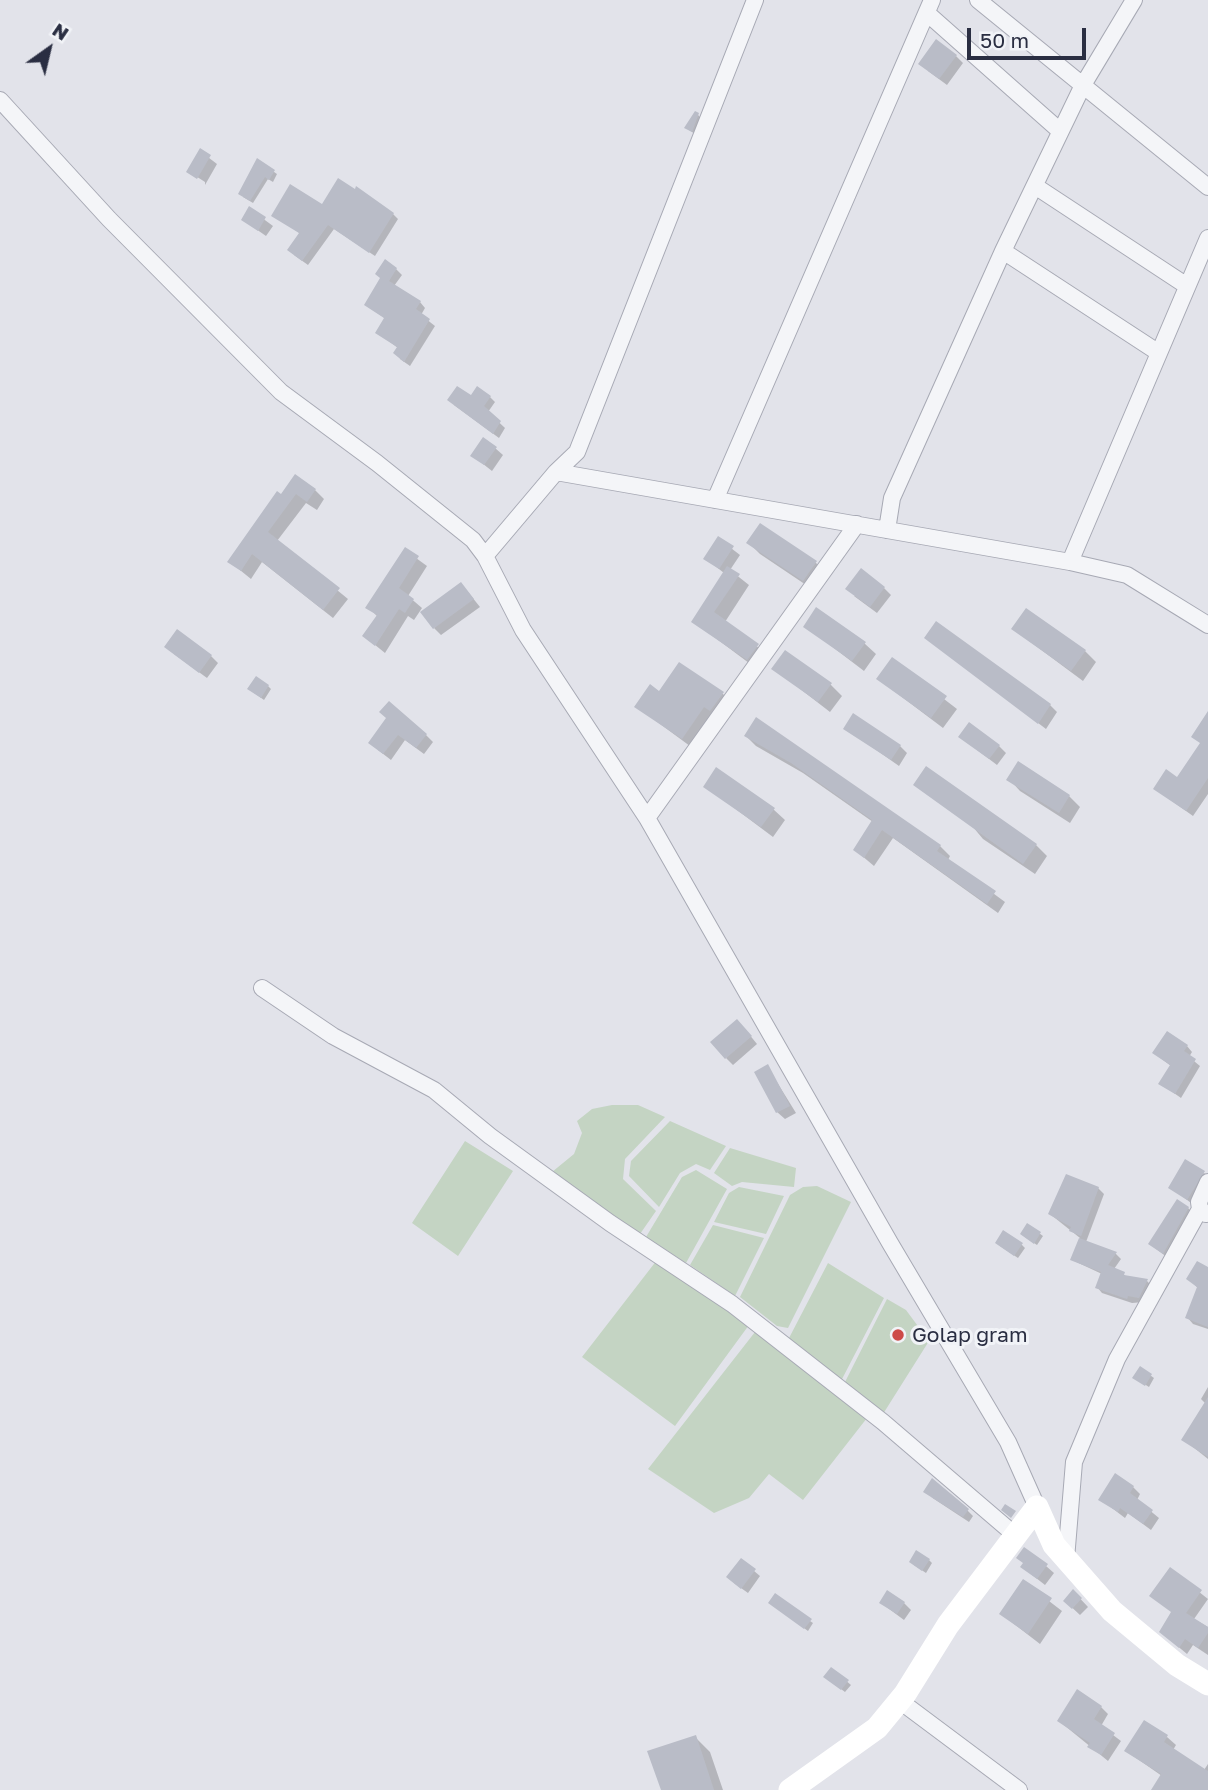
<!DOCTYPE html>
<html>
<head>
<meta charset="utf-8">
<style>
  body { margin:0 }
  #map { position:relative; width:1208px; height:1790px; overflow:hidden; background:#e2e3ea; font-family:"Golos Text",sans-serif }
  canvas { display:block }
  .north { position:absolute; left:14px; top:14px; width:70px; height:70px; -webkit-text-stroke:5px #f1f3f7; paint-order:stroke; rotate:34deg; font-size:19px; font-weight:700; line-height:28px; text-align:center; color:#2a2e42 }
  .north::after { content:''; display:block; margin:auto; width:24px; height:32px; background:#2a2e42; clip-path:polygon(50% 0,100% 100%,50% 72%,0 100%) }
  .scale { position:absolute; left:967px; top:28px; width:119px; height:32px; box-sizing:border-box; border:4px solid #2a2e42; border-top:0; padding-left:9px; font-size:21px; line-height:24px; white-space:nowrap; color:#2a2e42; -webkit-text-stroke:5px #f1f3f7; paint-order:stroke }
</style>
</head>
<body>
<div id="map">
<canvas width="1208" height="1790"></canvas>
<div class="north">N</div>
<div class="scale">50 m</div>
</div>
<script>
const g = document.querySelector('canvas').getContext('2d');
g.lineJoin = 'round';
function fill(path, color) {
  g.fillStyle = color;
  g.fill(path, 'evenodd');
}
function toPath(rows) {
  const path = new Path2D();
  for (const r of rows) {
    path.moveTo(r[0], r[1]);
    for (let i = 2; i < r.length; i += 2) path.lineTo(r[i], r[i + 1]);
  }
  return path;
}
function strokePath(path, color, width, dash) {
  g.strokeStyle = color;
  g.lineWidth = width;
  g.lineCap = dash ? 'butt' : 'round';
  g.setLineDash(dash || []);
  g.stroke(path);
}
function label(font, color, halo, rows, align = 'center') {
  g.font = font + ' "Golos Text",sans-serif';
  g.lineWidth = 6;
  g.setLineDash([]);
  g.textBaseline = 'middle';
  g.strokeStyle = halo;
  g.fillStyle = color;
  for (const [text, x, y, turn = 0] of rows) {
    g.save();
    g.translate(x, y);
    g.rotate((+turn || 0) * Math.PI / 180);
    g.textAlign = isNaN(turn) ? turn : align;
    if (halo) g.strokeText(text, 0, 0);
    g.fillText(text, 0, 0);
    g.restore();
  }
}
fill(toPath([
  [612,1105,638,1105,665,1117,625,1159,623,1179,656,1211,640,1234,552,1172,574,1154,582,1133,577,1121,592,1109],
  [670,1121,726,1146,710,1170,696,1164,680,1173,659,1207,629,1176,631,1161],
  [465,1141,513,1171,458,1256,412,1223],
  [730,1148,796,1168,794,1187,742,1182,732,1186,714,1173],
  [696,1170,727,1189,686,1263,646,1237,682,1177],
  [817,1186,851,1202,788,1328,777,1326,740,1297,790,1195,803,1187],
  [739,1187,784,1196,766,1234,714,1222,729,1193],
  [713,1225,764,1238,735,1296,690,1265],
  [657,1260,749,1325,675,1426,582,1357],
  [828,1263,884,1298,841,1381,788,1340],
  [887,1299,906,1310,929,1341,883,1414,845,1382],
  [755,1332,867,1418,803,1500,769,1474,749,1498,714,1513,648,1469]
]), '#c4d4c3');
fill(toPath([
  [956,56,963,63,947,85,928,71],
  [698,115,701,118,695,134,689,130],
  [200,151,217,164,205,185,205,182,188,171],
  [258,161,277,174,273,182,268,179,253,203,243,197],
  [323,206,393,214,398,219,375,256,334,229,308,265,294,255,301,234,273,215],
  [250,209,273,226,266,236,243,220],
  [396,269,402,275,394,286,420,302,425,308,421,315,435,326,410,366,400,359,398,348,377,332,386,319,366,305],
  [471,397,490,397,495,402,488,412,505,428,499,438,454,405],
  [495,448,503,455,492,471,473,456],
  [315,490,324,499,317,510,306,503,277,541,348,599,333,618,262,562,251,579,230,562,281,496],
  [760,526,816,563,827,574,815,591,760,554,749,543],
  [718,538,740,555,730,570,749,585,725,622,768,655,757,669,694,622,724,573,705,558],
  [405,550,427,566,408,596,422,608,414,620,408,616,385,653,364,636,378,617,368,607],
  [884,588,891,595,877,613,854,596],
  [468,592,480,607,441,635,434,628],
  [805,626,864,643,876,654,864,671],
  [1013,629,1085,651,1096,662,1083,681],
  [926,638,1050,705,1057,712,1046,729],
  [174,654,211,656,218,663,207,678],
  [892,659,957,709,943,728,878,679],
  [773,668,831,685,842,696,830,712],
  [268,686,271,689,264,700,253,692],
  [659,693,723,694,734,705,694,749,637,707],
  [388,719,426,735,433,742,424,754,405,740,391,760,378,750],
  [1208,727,1208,794,1193,816,1155,789,1178,780,1201,744],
  [845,728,900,746,907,753,899,766],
  [746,736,940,846,950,856,948,860,1005,902,998,913,893,838,874,866,855,850,873,822,803,773,756,746],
  [960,737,999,746,1006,753,997,765],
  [1009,779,1069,796,1080,807,1070,823,1020,791],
  [915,784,1036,845,1047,856,1035,874,983,839,973,827],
  [705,786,773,809,785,820,773,837],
  [744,1028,757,1044,733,1065,726,1058],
  [1187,1046,1192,1052,1189,1057,1200,1066,1181,1098,1161,1084,1171,1066,1154,1053],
  [767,1066,796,1113,785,1119,777,1112],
  [1204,1173,1208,1177,1195,1206,1170,1187],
  [1098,1188,1104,1194,1086,1242,1116,1254,1121,1259,1114,1269,1129,1278,1147,1281,1152,1286,1144,1302,1132,1303,1102,1293,1097,1287,1102,1274,1072,1260,1080,1238,1050,1214],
  [1188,1208,1193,1213,1168,1258,1155,1248],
  [1028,1225,1043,1236,1037,1245,1025,1237],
  [1022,1245,1025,1248,1018,1258,1000,1246],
  [1208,1270,1208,1329,1193,1324,1187,1317,1198,1288,1188,1279],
  [1140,1368,1154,1378,1149,1387,1138,1380],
  [1208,1387,1208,1459,1183,1439,1206,1404,1201,1399],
  [1133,1487,1140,1494,1137,1500,1159,1518,1151,1530,1128,1513,1125,1518,1100,1499],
  [931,1497,967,1510,973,1516,969,1522],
  [741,1560,760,1576,748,1593,734,1583],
  [929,1560,932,1563,926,1573,914,1565],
  [1046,1566,1054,1573,1045,1585,1022,1567],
  [1170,1569,1208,1599,1194,1619,1208,1627,1208,1655,1193,1645,1187,1654,1169,1639,1173,1613],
  [1023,1581,1062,1611,1040,1644,1001,1614],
  [1074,1592,1088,1607,1080,1615,1065,1601],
  [881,1603,904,1603,911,1610,904,1620],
  [773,1605,810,1621,813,1623,808,1631],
  [832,1669,851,1685,845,1692,829,1680],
  [1101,1707,1108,1714,1101,1726,1121,1741,1108,1761,1059,1721],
  [695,1737,710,1752,723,1790,662,1790],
  [1167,1737,1176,1745,1173,1750,1204,1770,1208,1764,1208,1790,1160,1790,1162,1776,1126,1751]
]), '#0003');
fill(toPath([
  [936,39,957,55,939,79,918,64],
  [695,111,699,113,692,132,684,128],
  [200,148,211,155,197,179,186,172],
  [257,158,275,170,269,180,265,177,250,201,238,194],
  [338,178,355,189,356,186,394,213,369,253,328,225,302,261,287,250,299,233,271,216,290,184,322,204],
  [249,206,266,217,258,231,241,220],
  [385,259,397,268,389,281,421,301,416,309,430,319,404,362,393,353,397,347,375,333,384,318,364,305,380,278,375,274],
  [457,386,471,395,477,386,491,396,484,406,501,421,493,434,447,400],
  [483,437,497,447,484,465,470,456],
  [295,474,316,489,307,502,296,494,268,532,340,588,323,610,252,554,241,571,227,562,277,491,281,494],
  [760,523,817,561,803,581,746,543],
  [718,536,734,546,719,569,703,559],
  [405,547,419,556,399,588,414,599,405,613,399,609,375,646,362,636,377,615,365,608],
  [727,566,740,574,714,612,759,644,747,660,691,622],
  [861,568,885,587,870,607,845,589],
  [461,582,474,599,433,629,420,612],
  [816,607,866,642,852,661,803,627],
  [1026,608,1086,650,1071,671,1011,629],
  [936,621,1051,704,1038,724,924,638],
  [177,629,212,655,199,673,164,647],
  [785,650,832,683,818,702,771,669],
  [892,657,947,696,931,718,876,679],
  [679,662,724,692,710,711,704,707,682,739,634,707,650,684,659,691],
  [256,676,269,685,261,698,247,689],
  [389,701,427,734,416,748,398,735,383,754,368,743,386,718,379,712],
  [1208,711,1208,778,1186,811,1153,789,1166,769,1177,777,1200,743,1191,737],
  [853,713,901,745,891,760,843,729],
  [756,717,941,845,937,851,996,891,987,904,882,830,864,858,853,850,872,820,791,763,744,736],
  [969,722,1000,745,989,759,958,737],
  [1018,761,1070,795,1059,813,1006,780],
  [926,766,1037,844,1023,864,913,785],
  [716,767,775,808,761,827,703,787],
  [737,1019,752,1036,725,1059,710,1042],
  [1167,1031,1188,1045,1184,1051,1196,1059,1175,1094,1158,1084,1170,1065,1152,1053],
  [768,1064,790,1106,776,1113,754,1072],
  [1185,1159,1205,1171,1187,1200,1168,1188],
  [1066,1174,1099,1187,1081,1236,1069,1231,1071,1227,1048,1214],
  [1177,1199,1189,1207,1163,1254,1148,1244],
  [1027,1223,1041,1232,1034,1244,1020,1234],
  [1003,1230,1023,1243,1014,1256,995,1243],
  [1079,1238,1117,1252,1108,1265,1125,1272,1124,1275,1148,1279,1139,1298,1128,1296,1127,1299,1095,1288,1101,1272,1070,1260],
  [1197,1261,1208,1267,1208,1327,1185,1318,1197,1287,1186,1279],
  [1140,1366,1152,1374,1145,1386,1132,1378],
  [1208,1397,1208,1457,1181,1440],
  [1115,1473,1134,1486,1130,1493,1153,1510,1143,1524,1120,1508,1118,1512,1098,1500],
  [932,1478,969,1509,963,1517,923,1492],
  [1005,1504,1016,1511,1011,1518,1001,1510],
  [1024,1547,1048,1564,1037,1579,1020,1567,1023,1563,1016,1558],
  [916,1550,930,1559,922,1571,909,1562],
  [741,1558,756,1569,741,1589,726,1577],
  [1170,1567,1202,1590,1186,1613,1208,1627,1208,1633,1198,1648,1185,1639,1179,1648,1159,1632,1171,1612,1149,1596],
  [1023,1579,1052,1598,1028,1634,999,1614],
  [1073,1589,1082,1598,1072,1609,1063,1601],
  [887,1590,905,1602,897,1614,879,1603],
  [775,1593,812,1619,804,1629,768,1603],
  [831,1667,849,1680,841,1690,823,1677],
  [1077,1689,1102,1706,1094,1719,1115,1733,1101,1755,1087,1747,1090,1743,1057,1721],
  [1144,1720,1168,1735,1164,1742,1208,1771,1208,1790,1151,1790,1161,1774,1124,1751],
  [696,1735,714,1790,661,1790,647,1751]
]), '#b9bcc7');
const street = toPath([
  [978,0,1208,187],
  [928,14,1060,131],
  [0,100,109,219,281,392,377,463,473,540,485,556,523,630,647,818,890,1243,1008,1442,1037,1507],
  [1035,186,1187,286],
  [1003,251,1159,353],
  [556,472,577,452,755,0],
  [715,500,932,0],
  [887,530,892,498,1003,251,1083,85,1134,0],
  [485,556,556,472,1070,562,1127,575,1208,625],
  [1070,562,1208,238],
  [647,818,857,524],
  [262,988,333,1036,434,1090,490,1136,610,1223,732,1304,883,1422,1015,1535],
  [1206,1214,1200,1209,1199,1202,1208,1182],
  [1066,1559,1074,1462,1117,1359,1200,1209],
  [900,1701,1019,1790]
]);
strokePath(street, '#a7a9b4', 18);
strokePath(street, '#f4f5f8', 16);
strokePath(toPath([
  [790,1790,877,1728,905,1694,948,1625,1037,1507,1054,1545,1112,1611,1177,1665,1208,1684]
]), '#fff', 23);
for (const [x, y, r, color] of [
  [898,1335,7,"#cd4b48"]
]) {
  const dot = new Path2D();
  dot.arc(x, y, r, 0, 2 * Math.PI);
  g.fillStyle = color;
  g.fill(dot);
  strokePath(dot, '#f1f3f7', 2.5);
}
label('21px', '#2a2e42', '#f1f3f7', [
  ["Golap gram",912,1335]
], 'left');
</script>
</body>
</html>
